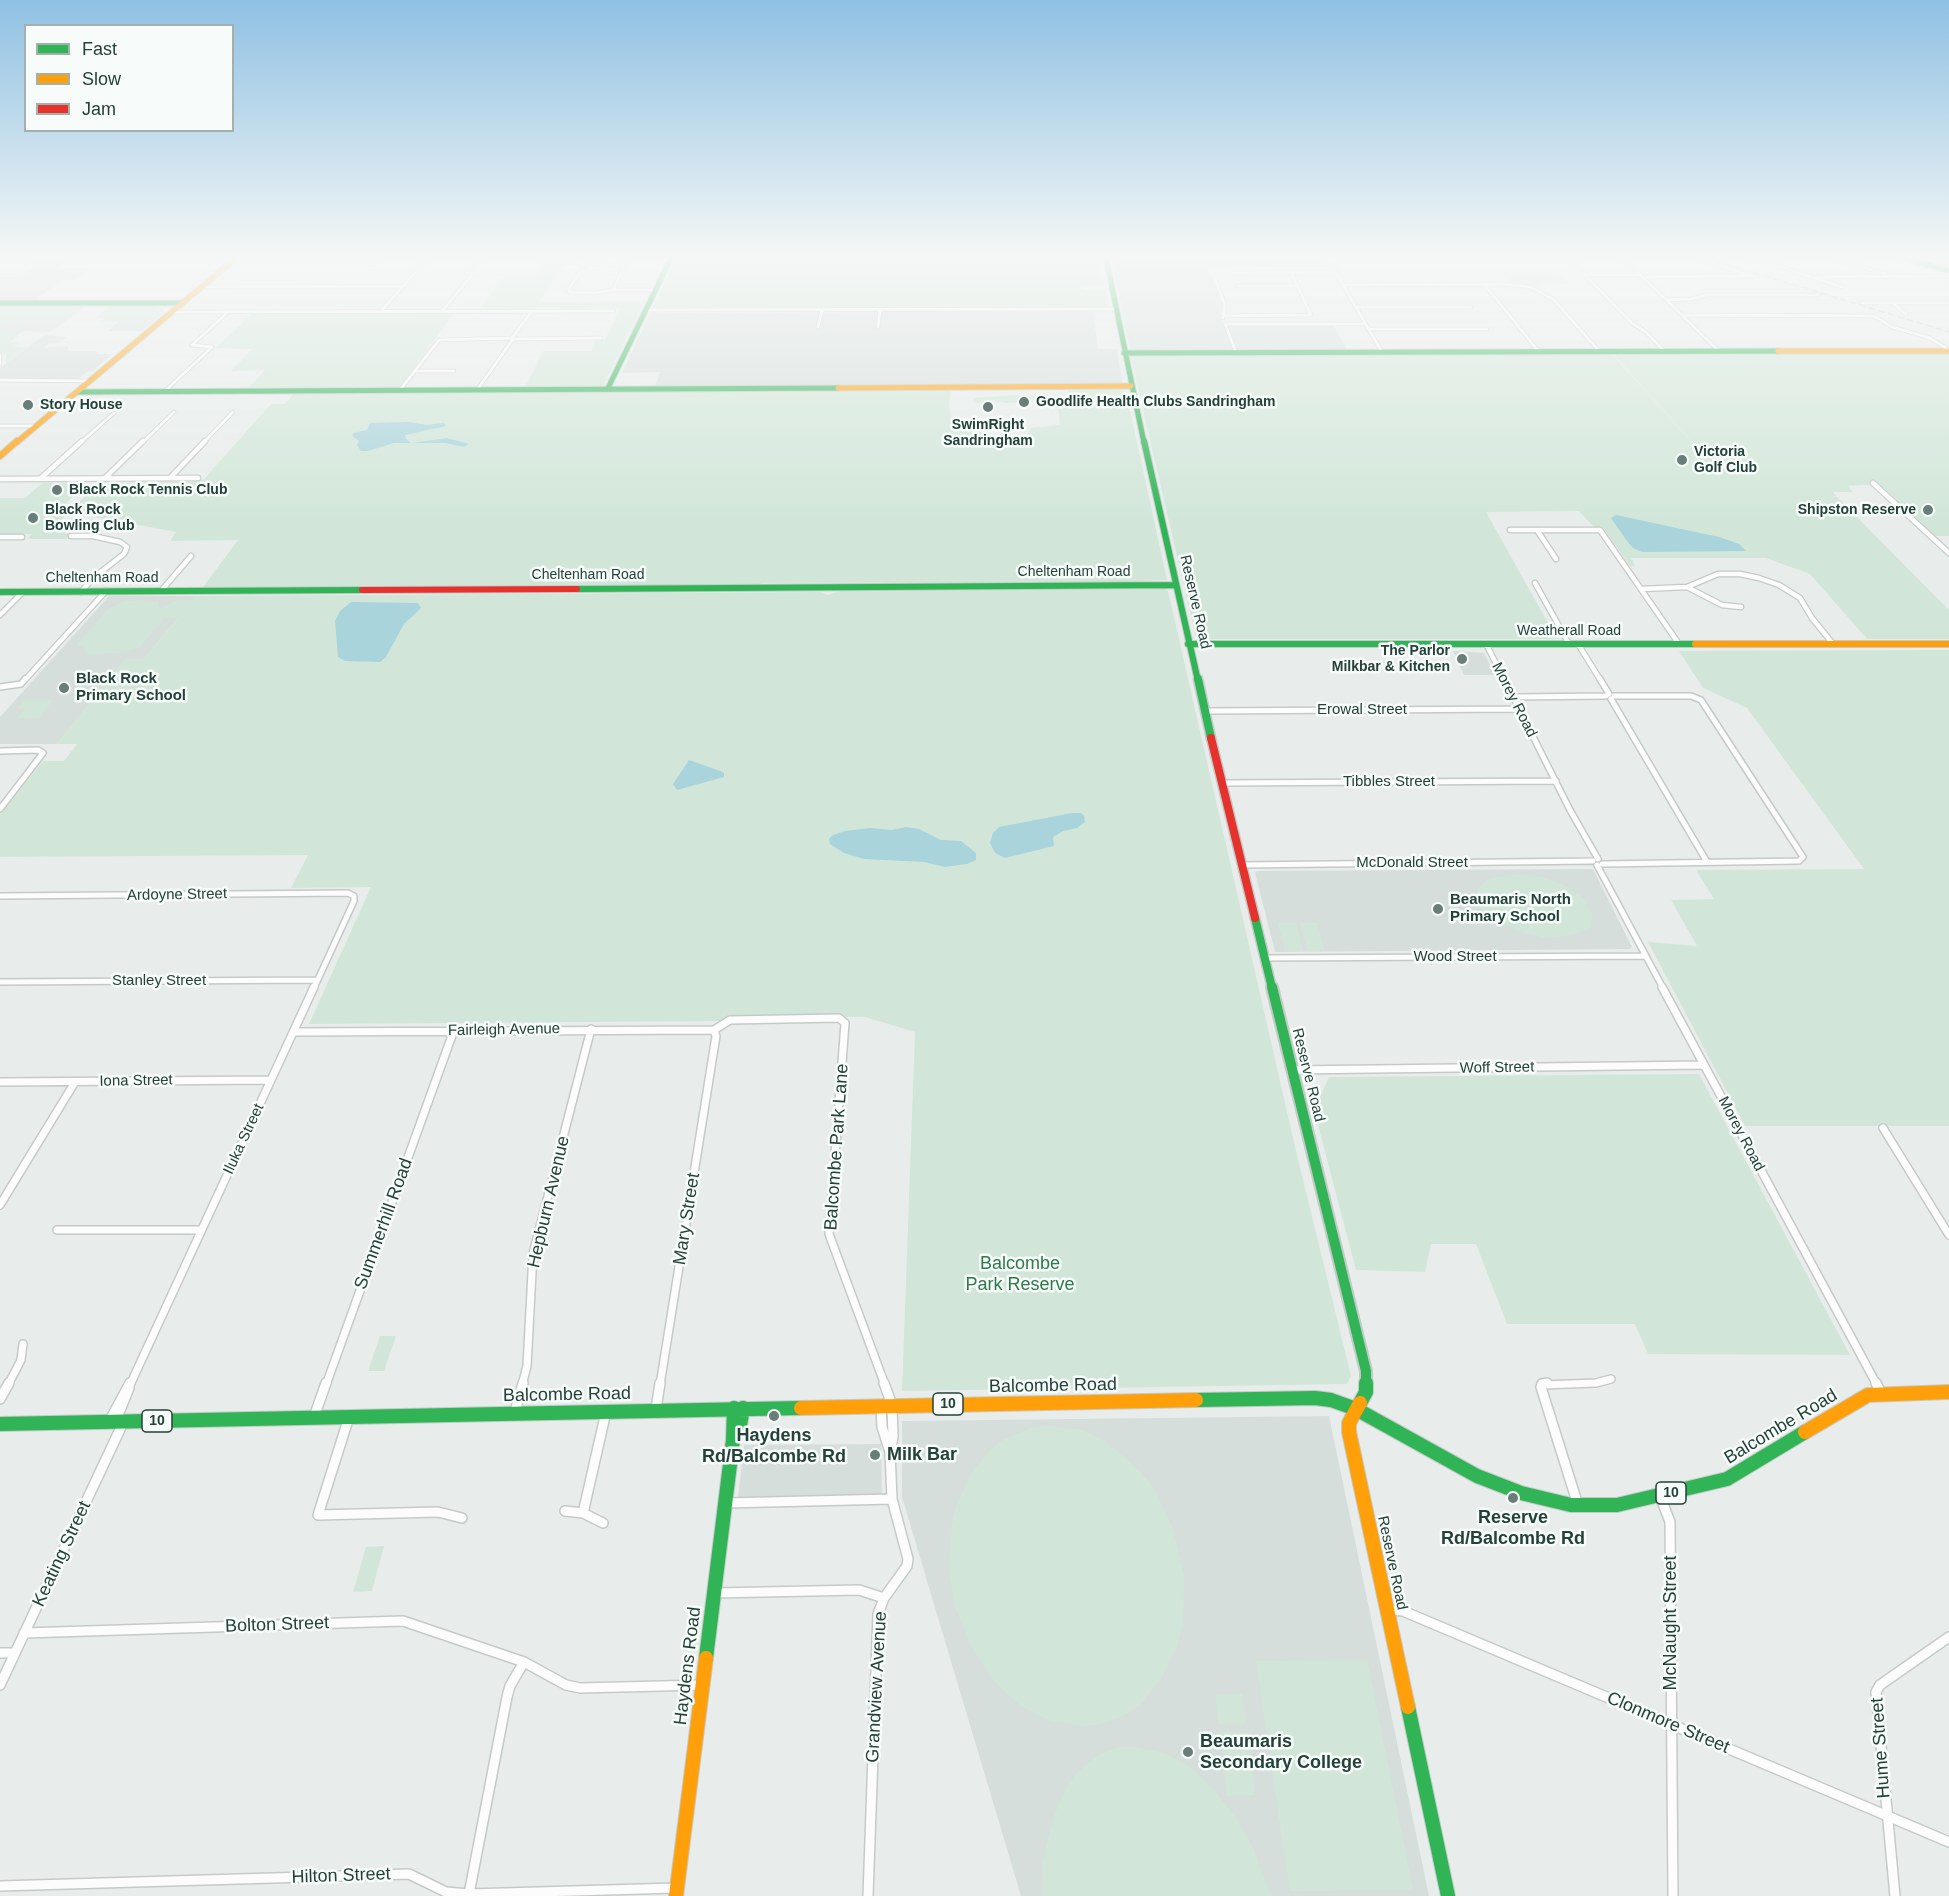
<!DOCTYPE html>
<html>
<head>
<meta charset="utf-8">
<style>
  body { margin:0 }
  #map { position:relative; width:1949px; height:1896px; overflow:hidden; background:#e8edeb; font-family:Arial,sans-serif }
  canvas { display:block }
  .legend { position:absolute; left:24px; top:24px; width:210px; height:108px; box-sizing:border-box; background:#f7fbf9; border:2px solid #a3b1ad; margin:0; padding:8px 10px; list-style:none; font-size:18px; color:#24423a }
  .legend li { display:flex; align-items:center; gap:12px; height:30px }
  .legend b { width:30px; border:2px solid #a3b1ad }
</style>
</head>
<body>
<div id="map">
<canvas width="1949" height="1896"></canvas>
<ul class="legend">
<li><b style="height:8px;background:#30b455"></b>Fast</li>
<li><b style="height:8px;background:#ff9f0a"></b>Slow</li>
<li><b style="height:8px;background:#e5322d"></b>Jam</li>
</ul>
</div>
<script>
const g = document.querySelector('canvas').getContext('2d');
g.lineJoin = 'round';
function fill(path, color) {
  g.fillStyle = color;
  g.fill(path, 'evenodd');
}
function toPath(rows) {
  const path = new Path2D();
  for (const r of rows) {
    path.moveTo(r[0], r[1]);
    for (let i = 2; i < r.length; i += 2) path.lineTo(r[i], r[i + 1]);
  }
  return path;
}
function strokePath(path, color, width, dash) {
  g.strokeStyle = color;
  g.lineWidth = width;
  g.lineCap = dash ? 'butt' : 'round';
  g.setLineDash(dash || []);
  g.stroke(path);
}
function label(font, color, halo, rows, align = 'center') {
  g.font = font + ' Arial,sans-serif';
  g.lineWidth = 5;
  g.setLineDash([]);
  g.textBaseline = 'middle';
  g.strokeStyle = halo;
  g.fillStyle = color;
  for (const [text, x, y, turn = 0] of rows) {
    g.save();
    g.translate(x, y);
    g.rotate((+turn || 0) * Math.PI / 180);
    g.textAlign = isNaN(turn) ? turn : align;
    if (halo) g.strokeText(text, 0, 0);
    g.fillText(text, 0, 0);
    g.restore();
  }
}
fill(toPath([
  [1112,258,1323,258,1328,266,1208,268,1222,305,1220,316,1223,324,1220,324,1334,326,1347,349,1130,350],
  [36,260,69,260,58,268,91,268,74,280,61,281,33,301,0,301,0,277,20,277,32,268,32,263],
  [1093,311,1098,349,1117,349,1122,383,655,386,660,372,622,373,650,313],
  [136,317,159,317,142,331,107,331,120,321,131,321],
  [13,318,70,318,50,332,0,331,0,327],
  [44,335,67,337,60,343,50,343,44,348,68,346,68,351,96,351,97,354,112,354,93,371,87,372,78,379,0,379,0,368],
  [109,596,196,596,144,659,125,660,57,744,0,744,0,717],
  [1453,651,1484,653,1495,675,1464,675],
  [1593,869,1632,947,1630,949,1275,952,1255,873,1257,871],
  [1329,1416,1429,1896,1021,1896,902,1497,902,1421],
  [881,1444,882,1503,737,1506,744,1445]
]), '#d6dedb');
fill(toPath([
  [542,258,567,258,565,263,588,265,585,270,577,270,579,265,563,265,540,302,644,301,603,386,526,386,543,351,591,351,596,340,605,340,620,308,480,309,504,276,533,276],
  [676,258,1100,258,1103,271,1100,273,1103,275,1105,285,1080,285,1082,290,1106,290,1109,307,652,309],
  [1500,272,1558,272,1569,283,1542,283,1537,287,1510,283],
  [87,305,70,318,14,318,0,327,0,306],
  [111,305,155,306,165,310,159,317,136,317,131,321,100,322,105,318,95,318],
  [454,313,400,387,249,387,265,370,231,371,252,349,216,348,252,314],
  [0,331,22,331,10,342,19,343,14,347,27,347,6,363,6,355,0,352],
  [1612,354,1728,482,1613,354,1949,354,1949,536,1936,536,1879,484,1848,486,1853,492,1833,492,1836,496,1830,496,1837,497,1949,610,1949,639,1867,639,1810,574,1766,558,1631,558,1635,565,1631,567,1603,528,1594,527,1579,511,1486,512,1557,639,1201,639,1196,637,1130,355],
  [1068,389,1120,389,1126,392,1167,580,1118,582,761,583,761,585,203,587,238,540,170,541,176,532,69,512,50,531,73,534,66,539,27,539,32,534,0,534,0,498,25,498,42,483,86,483,57,512,69,512,99,483,194,482,204,479,271,404,285,404,294,393,951,390,949,404,952,428,984,429,995,445,1022,444,1031,428,1060,425,1057,401,1055,398,1036,398,1026,399,1026,402,1005,403,992,400,991,403,974,403,973,398,1015,395,1061,397,1068,395],
  [1165,589,1168,591,1296,1151,1351,1376,1347,1384,902,1391,915,1032,865,1017,727,1016,720,1021,309,1024,371,887,291,888,308,855,0,857,0,815,43,761,64,761,77,744,57,744,125,659,144,659,179,617,163,619,140,647,126,652,86,655,85,648,77,645,106,611,115,605,127,601,143,600,158,602,160,609,177,600,191,600,188,605,196,596,820,592,828,595,841,591],
  [1949,650,1949,1126,1745,1126,1648,942,1697,946,1671,900,1714,899,1696,870,1864,869,1747,708,1703,688,1679,651],
  [25,700,53,700,39,718,17,718,25,709,18,708],
  [1516,875,1542,877,1564,885,1583,898,1592,914,1591,928,1573,935,1546,938,1520,932,1498,921,1479,906,1477,889,1490,878],
  [1278,923,1296,923,1303,951,1285,951],
  [1300,923,1317,923,1325,951,1307,951],
  [1699,1074,1850,1355,1648,1354,1635,1324,1507,1324,1476,1244,1431,1244,1425,1272,1356,1270,1314,1110,1329,1077],
  [380,1336,396,1336,384,1371,368,1371],
  [1048,1426,1082,1430,1100,1439,1115,1449,1140,1472,1153,1487,1172,1526,1184,1576,1183,1624,1177,1646,1161,1679,1140,1705,1127,1714,1104,1723,1087,1726,1050,1721,1021,1706,1007,1694,993,1680,971,1646,956,1609,952,1587,949,1568,952,1525,956,1506,972,1472,992,1448,1004,1439,1031,1428],
  [384,1546,372,1591,353,1592,366,1547],
  [1367,1660,1413,1890,1290,1891,1256,1661],
  [1215,1694,1242,1694,1246,1724,1219,1724],
  [1220,1732,1247,1732,1255,1795,1227,1796],
  [1118,1747,1136,1747,1167,1754,1190,1767,1211,1787,1234,1815,1253,1848,1271,1896,1043,1896,1042,1865,1048,1839,1056,1811,1065,1791,1076,1774,1097,1756]
]), '#d1e6d8');
fill(toPath([
  [409,422,426,425,444,423,446,426,405,435,406,439,411,443,447,438,469,444,464,447,445,443,394,443,368,451,361,451,357,445,359,441,352,436,353,433,367,430,370,423],
  [1616,515,1719,537,1739,544,1746,551,1642,552,1633,548,1627,541,1611,518],
  [351,602,418,603,421,608,404,624,386,657,380,662,345,661,338,657,335,621,340,611],
  [689,760,720,771,724,773,724,777,677,790,673,784],
  [1072,813,1081,813,1084,816,1085,822,1077,828,1063,831,1053,837,1054,846,1005,858,995,853,990,843,993,833,999,827],
  [906,827,919,829,941,840,961,841,976,853,976,860,967,864,945,867,924,862,864,859,844,853,830,844,829,839,833,835,845,831,870,828,892,830]
]), '#a9d4db');
const streetFar4 = toPath([
  [0,258,235,258],
  [589,258,587,262,590,263,624,266,613,290,655,290],
  [1623,258,1720,352],
  [1696,258,1749,275],
  [1754,258,1842,287],
  [1832,258,1886,274],
  [1896,258,1949,273],
  [1924,258,1949,265],
  [1328,259,1382,352],
  [1569,259,1632,323,1646,332,1665,352],
  [1329,261,1570,261],
  [228,264,373,264,380,258],
  [622,265,630,258],
  [1211,268,1225,305,1223,318],
  [580,272,568,290,569,292,595,293,613,290],
  [1233,273,1335,272],
  [1584,275,1640,275],
  [1644,277,1755,276],
  [1817,277,1949,276],
  [1484,284,1539,352],
  [1343,285,1502,284,1530,287,1553,299,1600,352],
  [1238,286,1298,286],
  [201,287,403,286],
  [1667,300,1691,299,1707,295,1819,295],
  [1862,303,1949,303],
  [1894,304,1906,314],
  [1355,307,1471,307],
  [645,310,1115,309],
  [381,311,428,258],
  [442,311,472,275,472,269,481,258],
  [172,312,614,311],
  [1683,315,1874,316,1892,327,1930,338,1949,350],
  [1223,316,1311,315,1291,272],
  [818,327,822,310],
  [878,327,880,310],
  [1368,329,1487,329],
  [512,338,532,311],
  [515,339,601,338],
  [1236,352,1225,324,1365,324],
  [0,355,0,364],
  [415,371,454,371],
  [0,380,90,381],
  [400,390,439,340,511,338],
  [477,390,513,339],
  [165,391,212,347,192,345,228,312],
  [0,426,36,426],
  [80,443,114,413],
  [142,443,174,412],
  [203,443,233,412]
]);
const streetFar3 = toPath([
  [41,478,82,441],
  [105,478,143,441],
  [170,478,205,441],
  [0,479,198,478],
  [1873,483,1949,553],
  [1510,530,1600,530,1679,644],
  [1537,530,1556,559],
  [71,536,93,536,120,542,127,547,124,554,93,578,81,592],
  [0,537,22,537],
  [1535,583,1569,644],
  [1687,587,1722,605,1741,607],
  [1641,589,1687,587,1718,574,1740,574,1759,578,1779,585,1800,598,1812,618,1833,644],
  [161,591,191,556],
  [0,615,23,592],
  [1486,644,1505,681],
  [1578,644,1601,681],
  [24,681,106,591]
]);
const streetFar2 = toPath([
  [1504,679,1570,810,1598,859],
  [1600,679,1609,694],
  [0,687,21,684,25,679],
  [1513,697,1606,696],
  [1611,699,1707,862],
  [1204,711,1519,709],
  [0,751,38,750,43,753,0,809],
  [1222,783,1556,781],
  [1602,864,1799,861,1803,857,1701,700,1691,696,1614,696],
  [1241,865,1593,861],
  [1597,865,1663,988],
  [0,896,348,893,354,896,354,901,314,988],
  [1264,958,1645,956],
  [0,982,317,980]
]);
const streetFar1 = toPath([
  [1662,987,1877,1385],
  [714,1030,730,1020,839,1018,845,1023,829,1234,885,1385],
  [294,1032,714,1030],
  [1291,1070,1704,1065],
  [0,1082,271,1080],
  [1883,1128,1949,1235],
  [0,1205,75,1082],
  [57,1230,201,1230],
  [8,1385,21,1360,23,1344],
  [130,1385,314,987],
  [326,1385,454,1030],
  [522,1385,527,1366,533,1254,591,1029],
  [660,1385,716,1036,714,1030],
  [1542,1385,1596,1383,1611,1379]
]);
const street = toPath([
  [884,1383,892,1405,893,1437,890,1452],
  [1547,1383,1542,1384,1541,1387,1578,1505],
  [1876,1383,1881,1393],
  [0,1399,9,1383],
  [656,1409,660,1383],
  [515,1412,523,1383],
  [314,1417,326,1383],
  [349,1417,318,1515,438,1512,462,1518],
  [116,1420,129,1388],
  [109,1422,130,1383],
  [1660,1496,1670,1522,1673,1896],
  [726,1503,892,1499],
  [565,1511,583,1513,606,1412],
  [583,1513,603,1523],
  [715,1593,859,1590,884,1598],
  [1387,1610,1403,1611,1949,1842],
  [24,1633,403,1621,524,1662,566,1685,580,1688,702,1685],
  [0,1653,15,1653],
  [0,1685,123,1423],
  [0,1886,409,1874,446,1892,469,1894,676,1888],
  [469,1894,507,1697,510,1686,524,1662],
  [868,1896,878,1614,884,1598,907,1566,908,1559,892,1499,890,1452,882,1427,881,1407],
  [1895,1896,1876,1692,1880,1685,1949,1637]
]);
const fastFar4 = toPath([
  [1106,258,1144,443],
  [1904,258,1949,271],
  [0,303,182,303],
  [1124,353,1778,351],
  [608,388,671,258],
  [77,392,838,388]
]);
const fastFar3 = toPath([
  [1144,441,1198,681],
  [577,589,1175,585],
  [0,592,362,590],
  [1188,644,1695,644]
]);
const fastFar2 = toPath([
  [1198,679,1211,738],
  [1255,918,1272,988]
]);
const fastFar1 = toPath([
  [1272,987,1366,1371,1366,1385]
]);
const fast = toPath([
  [1196,1400,1315,1398,1331,1400,1356,1409,1477,1476,1521,1493,1571,1505,1617,1505,1727,1479,1805,1432],
  [1360,1403,1366,1392,1366,1383],
  [0,1424,801,1408],
  [733,1440,739,1431,743,1408],
  [706,1658,733,1440,734,1408],
  [1408,1707,1448,1896]
]);
const slowFar2 = toPath([
  [1778,351,1949,351],
  [838,388,1131,386],
  [16,443,236,258]
]);
const slowFar1 = toPath([
  [0,456,17,441],
  [1695,644,1949,644]
]);
const slow = toPath([
  [1360,1403,1349,1423,1349,1432,1408,1707],
  [801,1408,1196,1400],
  [1805,1432,1868,1395,1949,1392],
  [676,1896,706,1658]
]);
const jamFar1 = toPath([
  [362,590,577,589]
]);
const jam = toPath([
  [1211,738,1255,918]
]);
strokePath(streetFar4, '#c5cac8', 4.5);
strokePath(streetFar3, '#c5cac8', 7);
strokePath(streetFar2, '#c5cac8', 8);
strokePath(streetFar1, '#c5cac8', 10);
strokePath(street, '#c5cac8', 12);
strokePath(fastFar4, '#c3cbc8', 7);
strokePath(fastFar3, '#c3cbc8', 8);
strokePath(fastFar2, '#c3cbc8', 11);
strokePath(fastFar1, '#c3cbc8', 14);
strokePath(fast, '#c3cbc8', 16);
strokePath(slowFar2, '#c3cbc8', 7);
strokePath(slowFar1, '#c3cbc8', 8);
strokePath(slow, '#c3cbc8', 16);
strokePath(jamFar1, '#c3cbc8', 8);
strokePath(jam, '#c3cbc8', 11);
strokePath(streetFar4, '#fcfcfc', 3);
strokePath(streetFar3, '#fcfcfc', 4.5);
strokePath(streetFar2, '#fcfcfc', 5);
strokePath(streetFar1, '#fcfcfc', 7);
strokePath(street, '#fcfcfc', 9);
strokePath(fastFar4, '#30b455', 5);
strokePath(fastFar3, '#30b455', 6);
strokePath(fastFar2, '#30b455', 8);
strokePath(fastFar1, '#30b455', 10);
strokePath(fast, '#30b455', 14);
strokePath(slowFar2, '#ff9f0a', 5);
strokePath(slowFar1, '#ff9f0a', 6);
strokePath(slow, '#ff9f0a', 14);
strokePath(jamFar1, '#e5322d', 6);
strokePath(jam, '#e5322d', 8);
strokePath(toPath([
  [1706,258,1949,332]
]), '#c9cdcc', 1.5, [7, 3]);
const sky = g.createLinearGradient(0, 0, 0, 523);
sky.addColorStop(0, '#8fc1e3');
sky.addColorStop(0.49, '#f5f7f6');
sky.addColorStop(1, '#f5f7f600');
g.fillStyle = sky;
g.fillRect(0, 0, 1949, 523);
for (const [x, y, r, color] of [
  [1024,402,6,"#697e78"],
  [28,405,6,"#697e78"],
  [988,407,6,"#697e78"],
  [1682,460,6,"#697e78"],
  [57,490,6,"#697e78"],
  [1928,510,6,"#697e78"],
  [33,518,6,"#697e78"],
  [1462,659,6,"#697e78"],
  [64,688,6,"#697e78"],
  [1438,909,6,"#697e78"],
  [774,1416,6,"#697e78"],
  [875,1455,6,"#697e78"],
  [1513,1498,6,"#697e78"],
  [1188,1752,6,"#697e78"]
]) {
  const dot = new Path2D();
  dot.arc(x, y, r, 0, 2 * Math.PI);
  g.fillStyle = color;
  g.fill(dot);
  strokePath(dot, '#f7fbf9', 2);
}
label('bold 14px', '#24423a', '#f7fbf9', [
  ["Goodlife Health Clubs Sandringham",1036,402],
  ["Story House",40,405],
  ["SwimRight",988,425,"center"],
  ["Sandringham",988,441,"center"],
  ["Victoria",1694,452],
  ["Golf Club",1694,468],
  ["Black Rock Tennis Club",69,490],
  ["Black Rock",45,510],
  ["Bowling Club",45,526],
  ["Shipston Reserve",1916,510,"right"],
  ["The Parlor",1450,651,"right"],
  ["Milkbar & Kitchen",1450,667,"right"]
], 'left');
label('14px', '#24423a', '#f7fbf9', [
  ["Cheltenham Road",1074,572],
  ["Cheltenham Road",588,575],
  ["Cheltenham Road",102,578],
  ["Weatherall Road",1569,631]
]);
for (const [x, y, w] of [
  [948,1404,30],
  [157,1421,30],
  [1671,1493,30]
]) {
  const box = new Path2D();
  box.roundRect(x - w / 2, y - 11, w, 22, 4.5);
  g.fillStyle = '#f7fbf9';
  g.fill(box);
  strokePath(box, '#24423a', 1.5);
}
label('bold 14px', '#24423a', null, [
  ["10",948,1404],
  ["10",157,1421],
  ["10",1671,1493]
]);
label('15px', '#24423a', '#f7fbf9', [
  ["Reserve Road",1195,602,77],
  ["Morey Road",1514,700,63],
  ["Erowal Street",1362,710],
  ["Tibbles Street",1389,782],
  ["McDonald Street",1412,863],
  ["Ardoyne Street",177,895,-1],
  ["Wood Street",1455,957],
  ["Stanley Street",159,981],
  ["Fairleigh Avenue",504,1030,-1],
  ["Woff Street",1497,1068,-1],
  ["Reserve Road",1308,1075,76],
  ["Iona Street",136,1081,-1],
  ["Morey Road",1741,1134,62],
  ["Iluka Street",244,1139,-65],
  ["Reserve Road",1392,1563,78]
]);
label('bold 15px', '#24423a', '#f7fbf9', [
  ["Black Rock",76,679],
  ["Primary School",76,696],
  ["Beaumaris North",1450,900],
  ["Primary School",1450,917]
], 'left');
label('18px', '#24423a', '#f7fbf9', [
  ["Balcombe Park Lane",837,1147,-86],
  ["Hepburn Avenue",549,1202,-77],
  ["Mary Street",687,1219,-81],
  ["Summerhill Road",384,1224,-70],
  ["Balcombe Road",1053,1386,-1],
  ["Balcombe Road",567,1395,-1],
  ["Balcombe Road",1781,1427,-31],
  ["Keating Street",62,1554,-65],
  ["McNaught Street",1671,1623,-90],
  ["Bolton Street",277,1625,-2],
  ["Haydens Road",688,1666,-83],
  ["Grandview Avenue",877,1687,-87],
  ["Clonmore Street",1668,1723,23],
  ["Hume Street",1881,1748,-94],
  ["Hilton Street",341,1876,-2]
]);
label('18px', '#2d7a4b', '#f7fbf9', [
  ["Balcombe",1020,1264],
  ["Park Reserve",1020,1285]
]);
label('bold 18px', '#24423a', '#f7fbf9', [
  ["Haydens",774,1436],
  ["Rd/Balcombe Rd",774,1457],
  ["Milk Bar",887,1455,"left"],
  ["Reserve",1513,1518],
  ["Rd/Balcombe Rd",1513,1539],
  ["Beaumaris",1200,1742,"left"],
  ["Secondary College",1200,1763,"left"]
]);
</script>
</body>
</html>
